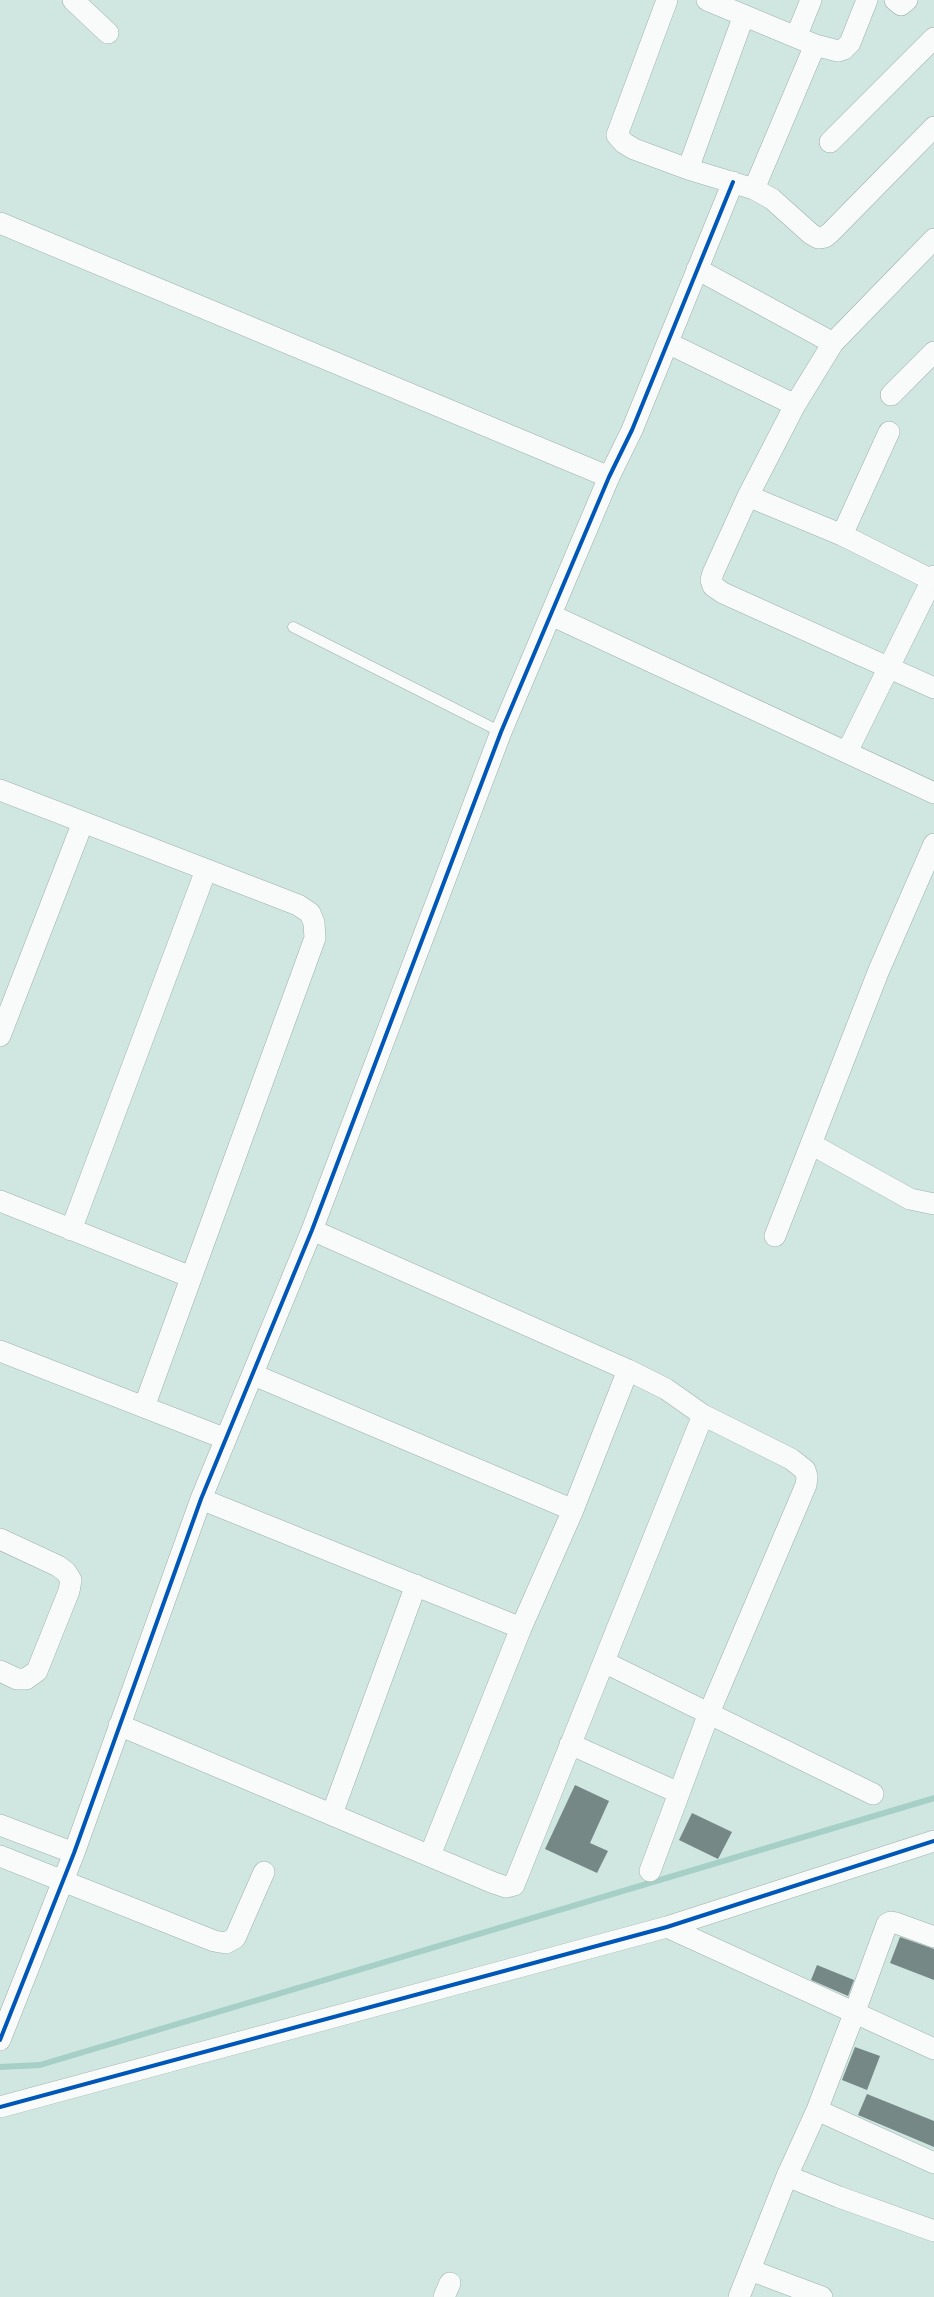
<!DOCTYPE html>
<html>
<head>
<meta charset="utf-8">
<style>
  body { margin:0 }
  canvas { display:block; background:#cfe6e1 }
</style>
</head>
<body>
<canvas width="934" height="2297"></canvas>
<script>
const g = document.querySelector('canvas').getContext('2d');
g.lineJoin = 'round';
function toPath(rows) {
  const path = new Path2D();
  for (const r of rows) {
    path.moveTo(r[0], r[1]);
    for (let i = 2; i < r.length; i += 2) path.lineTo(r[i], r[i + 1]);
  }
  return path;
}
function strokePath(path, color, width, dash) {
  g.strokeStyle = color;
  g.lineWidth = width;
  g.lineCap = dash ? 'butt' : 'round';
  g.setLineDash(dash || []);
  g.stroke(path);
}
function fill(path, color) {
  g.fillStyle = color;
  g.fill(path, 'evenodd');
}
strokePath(toPath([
  [0,2067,40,2065,934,1798]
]), '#a6cfc6', 6);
fill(toPath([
  [575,1785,609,1801,590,1843,608,1851,597,1873,545,1849],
  [692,1813,732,1832,718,1859,679,1840],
  [900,1937,934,1949,934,1980,890,1963],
  [817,1965,854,1980,848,1996,811,1980],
  [855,2047,880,2056,867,2090,842,2080],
  [867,2094,934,2121,934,2147,858,2115]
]), '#768885');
const lane = toPath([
  [293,627,501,732]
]);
const street = toPath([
  [73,0,108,33],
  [667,0,617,135,624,143,634,149,688,169,754,189,772,199,811,234,818,238,825,237,831,232,934,127],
  [707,0,815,45,838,51,844,49,850,43,867,0],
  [895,0,901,5,907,0],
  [796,37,811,0],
  [830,142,934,38],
  [688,169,744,15],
  [754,189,815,45],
  [0,223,609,477],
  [697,269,833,343,795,405,748,496,713,573,711,580,713,586,723,593,934,688],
  [668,343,795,405],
  [833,343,934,239],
  [891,395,934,352],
  [748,496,842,535,932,580],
  [842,535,889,432],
  [551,615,934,793],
  [847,752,934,576],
  [0,790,298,905,310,913,314,923,315,938,144,1407],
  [934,844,879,970,811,1144,910,1199,934,1204],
  [0,1036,83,822],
  [0,1201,191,1277],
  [71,1230,206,870],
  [312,1230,628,1370,573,1510,521,1628,430,1855],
  [775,1236,811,1144],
  [0,1351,226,1439],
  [628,1370,666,1389,703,1415,791,1459,805,1470,807,1477,806,1485,709,1713,650,1871],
  [254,1375,573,1510],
  [201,1499,521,1628],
  [0,1539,58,1566,66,1572,71,1580,69,1591,37,1671,26,1679,17,1679,0,1671],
  [604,1662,873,1794],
  [119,1725,494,1883,506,1887,514,1885,703,1415],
  [570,1744,679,1793],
  [332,1814,416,1585],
  [0,1825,74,1853],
  [0,1856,214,1941,226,1943,235,1938,264,1872],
  [667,1927,934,2049],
  [0,2040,74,1853,201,1499,312,1230,501,732,609,477,632,430,733,182],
  [0,2107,667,1927,934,1841],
  [817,2110,934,2163],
  [787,2176,839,2197,934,2231],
  [750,2270,822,2297],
  [444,2297,450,2283],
  [739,2297,787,2176,817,2110,854,2014,887,1924,891,1922,896,1923,934,1937]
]);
strokePath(lane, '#9eb0ac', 11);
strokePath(street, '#9eb0ac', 22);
strokePath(lane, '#f8fbfa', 10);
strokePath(street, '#f8fbfa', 21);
strokePath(toPath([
  [0,2040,74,1853,201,1499,312,1230,501,732,609,477,632,430,733,182],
  [0,2107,667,1927,934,1841]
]), '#0057b8', 4);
</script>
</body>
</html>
